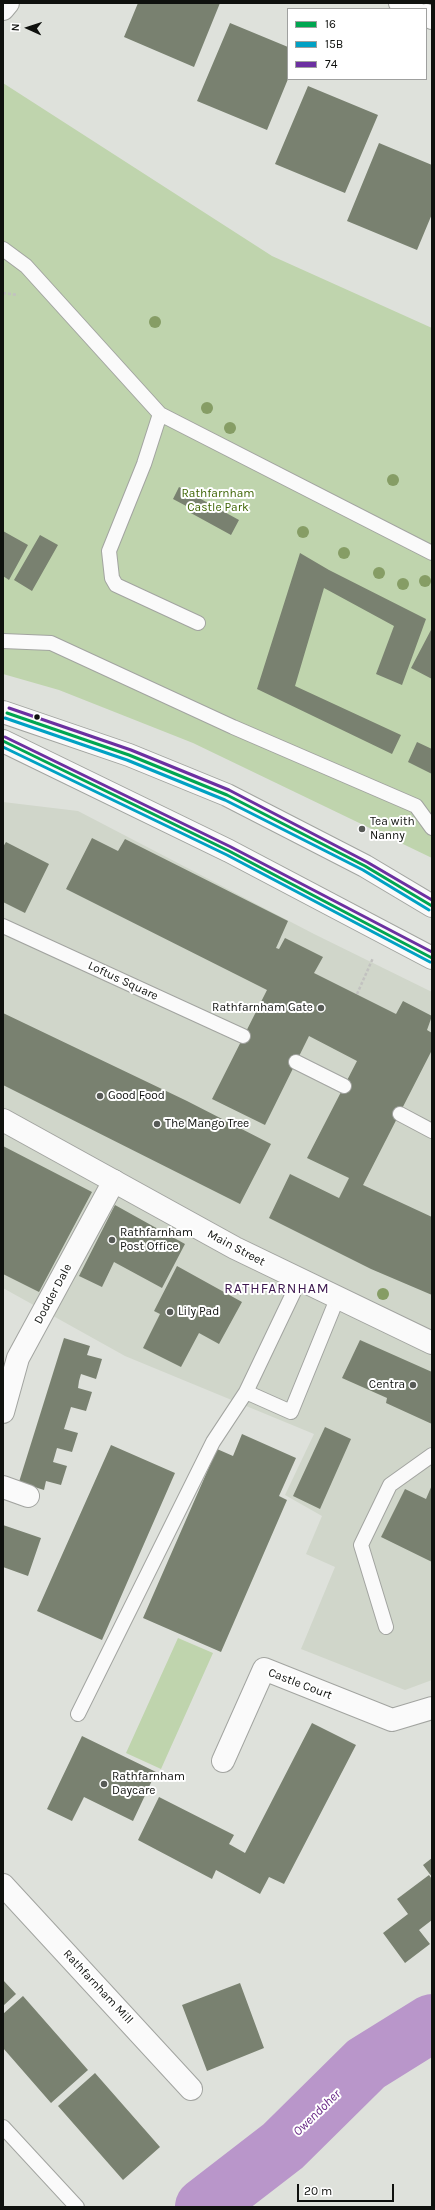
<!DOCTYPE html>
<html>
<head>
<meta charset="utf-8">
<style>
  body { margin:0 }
  #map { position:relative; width:435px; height:2210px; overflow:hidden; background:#dee1db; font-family:Karla,sans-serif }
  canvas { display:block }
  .frame { position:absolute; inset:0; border:4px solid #0f110e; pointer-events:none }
  .legend { position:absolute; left:287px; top:8px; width:140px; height:72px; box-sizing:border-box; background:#fff; border:1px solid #9fa09f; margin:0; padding:5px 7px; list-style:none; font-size:12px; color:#0f110e }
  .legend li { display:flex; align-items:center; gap:8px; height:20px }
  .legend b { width:20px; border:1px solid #9fa09f }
  .north { position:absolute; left:8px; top:8px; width:40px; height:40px; -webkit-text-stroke:3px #fff; paint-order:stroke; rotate:273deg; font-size:11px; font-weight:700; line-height:16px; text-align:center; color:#0f110e }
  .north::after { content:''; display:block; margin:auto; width:14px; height:18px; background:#0f110e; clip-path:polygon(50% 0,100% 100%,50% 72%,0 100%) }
  .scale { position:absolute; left:297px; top:2184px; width:97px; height:18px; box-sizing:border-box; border:2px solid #0f110e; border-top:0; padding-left:5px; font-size:12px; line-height:14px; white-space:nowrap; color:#0f110e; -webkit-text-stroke:3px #fff; paint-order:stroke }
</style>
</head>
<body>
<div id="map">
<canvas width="435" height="2210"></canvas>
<div class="frame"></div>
<ul class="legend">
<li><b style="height:5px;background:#00a651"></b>16</li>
<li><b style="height:5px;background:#01a1c4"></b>15B</li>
<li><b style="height:5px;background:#6c30a1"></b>74</li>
</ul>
<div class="north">N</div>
<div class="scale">20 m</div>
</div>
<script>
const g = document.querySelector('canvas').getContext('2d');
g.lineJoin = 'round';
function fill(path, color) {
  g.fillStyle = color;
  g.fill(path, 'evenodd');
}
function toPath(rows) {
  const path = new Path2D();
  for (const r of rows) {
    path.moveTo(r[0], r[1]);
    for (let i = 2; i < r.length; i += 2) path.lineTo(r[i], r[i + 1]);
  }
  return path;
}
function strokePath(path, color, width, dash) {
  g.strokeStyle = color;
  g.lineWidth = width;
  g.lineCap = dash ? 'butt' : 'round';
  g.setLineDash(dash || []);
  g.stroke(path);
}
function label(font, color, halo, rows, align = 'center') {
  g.font = font + ' Karla,sans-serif';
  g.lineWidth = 4;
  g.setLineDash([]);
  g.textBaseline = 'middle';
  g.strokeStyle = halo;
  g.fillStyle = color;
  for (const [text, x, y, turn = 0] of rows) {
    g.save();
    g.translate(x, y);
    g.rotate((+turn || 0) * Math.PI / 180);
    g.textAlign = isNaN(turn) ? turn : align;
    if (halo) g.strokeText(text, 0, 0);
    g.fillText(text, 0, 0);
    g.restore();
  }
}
fill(toPath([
  [3,802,78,811,314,934,432,992,432,1680,405,1690,301,1649,335,1567,306,1554,322,1516,285,1495,314,1434,125,1356,3,1288]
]), '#d0d6ca');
fill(toPath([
  [3,83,272,256,432,328,432,858,193,743,59,690,3,674],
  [178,1638,213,1653,161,1769,126,1753]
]), '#bfd4ad');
strokePath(toPath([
  [204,2207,283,2146,366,2064,432,2023]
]), '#b996ca', 58);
fill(toPath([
  [138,3,220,3,194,67,124,37],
  [230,23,288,47,288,79,267,130,197,101],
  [308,86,378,115,345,193,275,164],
  [379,143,432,165,432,214,417,250,347,221],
  [179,487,239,520,231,535,189,512,190,508,173,499],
  [3,531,28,545,9,580,3,576],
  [40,535,58,545,32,591,14,580],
  [300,553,329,570,426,619,402,685,376,674,394,626,324,588,295,686,401,735,392,754,257,689],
  [432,628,432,679,411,668],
  [417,742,432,749,432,774,408,762],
  [92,838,118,851,125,839,288,921,276,948,279,949,285,938,323,957,314,973,396,1014,403,1001,432,1016,427,1030,432,1033,432,1050,363,1185,432,1217,432,1295,371,1269,269,1218,290,1174,339,1198,349,1178,307,1158,357,1061,309,1036,265,1125,212,1099,267,990,66,889],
  [6,842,49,864,25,913,3,902,3,847],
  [3,1013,187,1101,271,1144,240,1204,3,1085],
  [3,1146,92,1192,39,1292,3,1274],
  [115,1205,185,1244,162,1288,114,1262,102,1287,79,1276],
  [177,1266,242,1302,219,1344,199,1333,181,1367,143,1348,160,1314,154,1311],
  [64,1338,90,1346,87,1355,102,1359,96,1379,81,1374,79,1381,78,1388,92,1392,86,1411,71,1407,64,1429,78,1433,72,1452,57,1448,53,1462,67,1466,61,1485,46,1481,44,1490,19,1482],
  [360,1340,432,1372,432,1424,386,1403,387,1398,342,1378],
  [325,1427,351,1439,320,1509,293,1496],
  [242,1434,296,1458,279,1496,287,1500,221,1652,143,1618,217,1449,233,1456],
  [111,1445,175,1473,102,1640,37,1611],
  [432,1485,432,1562,381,1537,405,1489,426,1499],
  [3,1525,41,1538,28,1576,3,1567],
  [312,1723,356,1745,284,1884,269,1877,260,1894,216,1870,212,1879,138,1840,159,1797,234,1835,229,1844,245,1853],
  [82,1736,156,1772,133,1821,84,1797,72,1821,47,1809],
  [432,1858,432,1877,423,1865],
  [429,1875,432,1879,432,1920,419,1930,430,1944,405,1963,383,1933,408,1914,397,1899],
  [3,1980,16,1994,3,2006],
  [240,1983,264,2048,207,2071,182,2005],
  [23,1996,88,2070,51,2103,3,2048,3,2014],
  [95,2073,160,2147,123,2180,58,2106]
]), '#798170');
const service = toPath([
  [3,249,26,266,160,414,432,553],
  [160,414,144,464,109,551,112,578,116,585,198,623],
  [3,641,51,643,233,727,416,806,432,828],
  [3,926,243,1036],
  [296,1062,344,1086],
  [400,1114,432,1131],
  [299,1281,246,1392,291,1412,337,1299],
  [386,1627,361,1545,390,1485,432,1455],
  [78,1714,213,1442,246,1392],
  [3,2127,77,2207]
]);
const minor = toPath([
  [400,3,413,9],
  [3,9,8,3],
  [426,15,432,18],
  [3,1412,18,1358,114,1181],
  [3,1487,28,1496],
  [223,1761,264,1669,392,1720,432,1708],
  [3,1885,191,2089]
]);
const tertiary = toPath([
  [3,1120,235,1248,432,1343]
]);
const secondary = toPath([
  [3,712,129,755,227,795,365,866,432,906],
  [3,741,229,851,432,958]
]);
strokePath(service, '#a2a4a0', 16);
strokePath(minor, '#a2a4a0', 24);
strokePath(tertiary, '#a2a4a0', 24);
strokePath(secondary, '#a2a4a0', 24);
strokePath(toPath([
  [3,293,18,295],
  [357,994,373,958]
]), '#c2c2c0', 2.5, [3, 2]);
strokePath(service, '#fafafa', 14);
strokePath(minor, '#fafafa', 22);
strokePath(tertiary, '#fafafa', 22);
strokePath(secondary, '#fafafa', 22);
strokePath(toPath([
  [7,713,129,755,227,795,365,866,432,906],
  [3,741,229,851,432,958]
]), '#00a651', 3);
strokePath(toPath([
  [5,718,127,760,225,800,363,870,429,910],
  [3,747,227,855,430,962]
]), '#01a1c4', 3);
strokePath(toPath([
  [9,708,131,750,229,790,367,862,432,900],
  [5,737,231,847,432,952]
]), '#6c30a1', 3);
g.fillStyle = '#869d65';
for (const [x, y] of [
  [155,322],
  [207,408],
  [230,428],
  [393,480],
  [303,532],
  [344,553],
  [379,573],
  [425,581],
  [403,584],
  [383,1294]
]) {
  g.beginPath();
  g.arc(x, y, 6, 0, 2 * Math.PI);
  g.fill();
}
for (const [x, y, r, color] of [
  [37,717,3.5,"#0f110e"],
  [362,829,4,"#575a56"],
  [321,1008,4,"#575a56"],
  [100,1096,4,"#575a56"],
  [157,1124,4,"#575a56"],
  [112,1240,4,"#575a56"],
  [170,1312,4,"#575a56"],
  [413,1385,4,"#575a56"],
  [104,1784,4,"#575a56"]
]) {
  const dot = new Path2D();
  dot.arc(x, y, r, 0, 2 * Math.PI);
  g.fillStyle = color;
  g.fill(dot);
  strokePath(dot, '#fff', 1.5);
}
label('12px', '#3e6504', '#fff', [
  ["Rathfarnham",218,494],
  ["Castle Park",218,508]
]);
label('12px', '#0f110e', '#fff', [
  ["Tea with",370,822],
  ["Nanny",370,836],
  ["Rathfarnham Gate",313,1008,"right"],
  ["Good Food",108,1096],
  ["The Mango Tree",165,1124],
  ["Rathfarnham",120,1233],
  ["Post Office",120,1247],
  ["Lily Pad",178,1312],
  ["Centra",405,1385,"right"],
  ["Rathfarnham",112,1777],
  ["Daycare",112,1791]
], 'left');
label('12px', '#0f110e', '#fff', [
  ["Loftus Square",123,981,25],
  ["Main Street",236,1248,28],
  ["Dodder Dale",53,1294,-62],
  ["Castle Court",300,1684,21],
  ["Rathfarnham Mill",98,1987,47]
]);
label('italic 13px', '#6a2a87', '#fff', [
  ["Owendoher",317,2113,-44]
]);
g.letterSpacing = '1px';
label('14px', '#3c174e', '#fff', [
  ["RATHFARNHAM",277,1289]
]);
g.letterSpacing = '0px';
</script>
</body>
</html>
